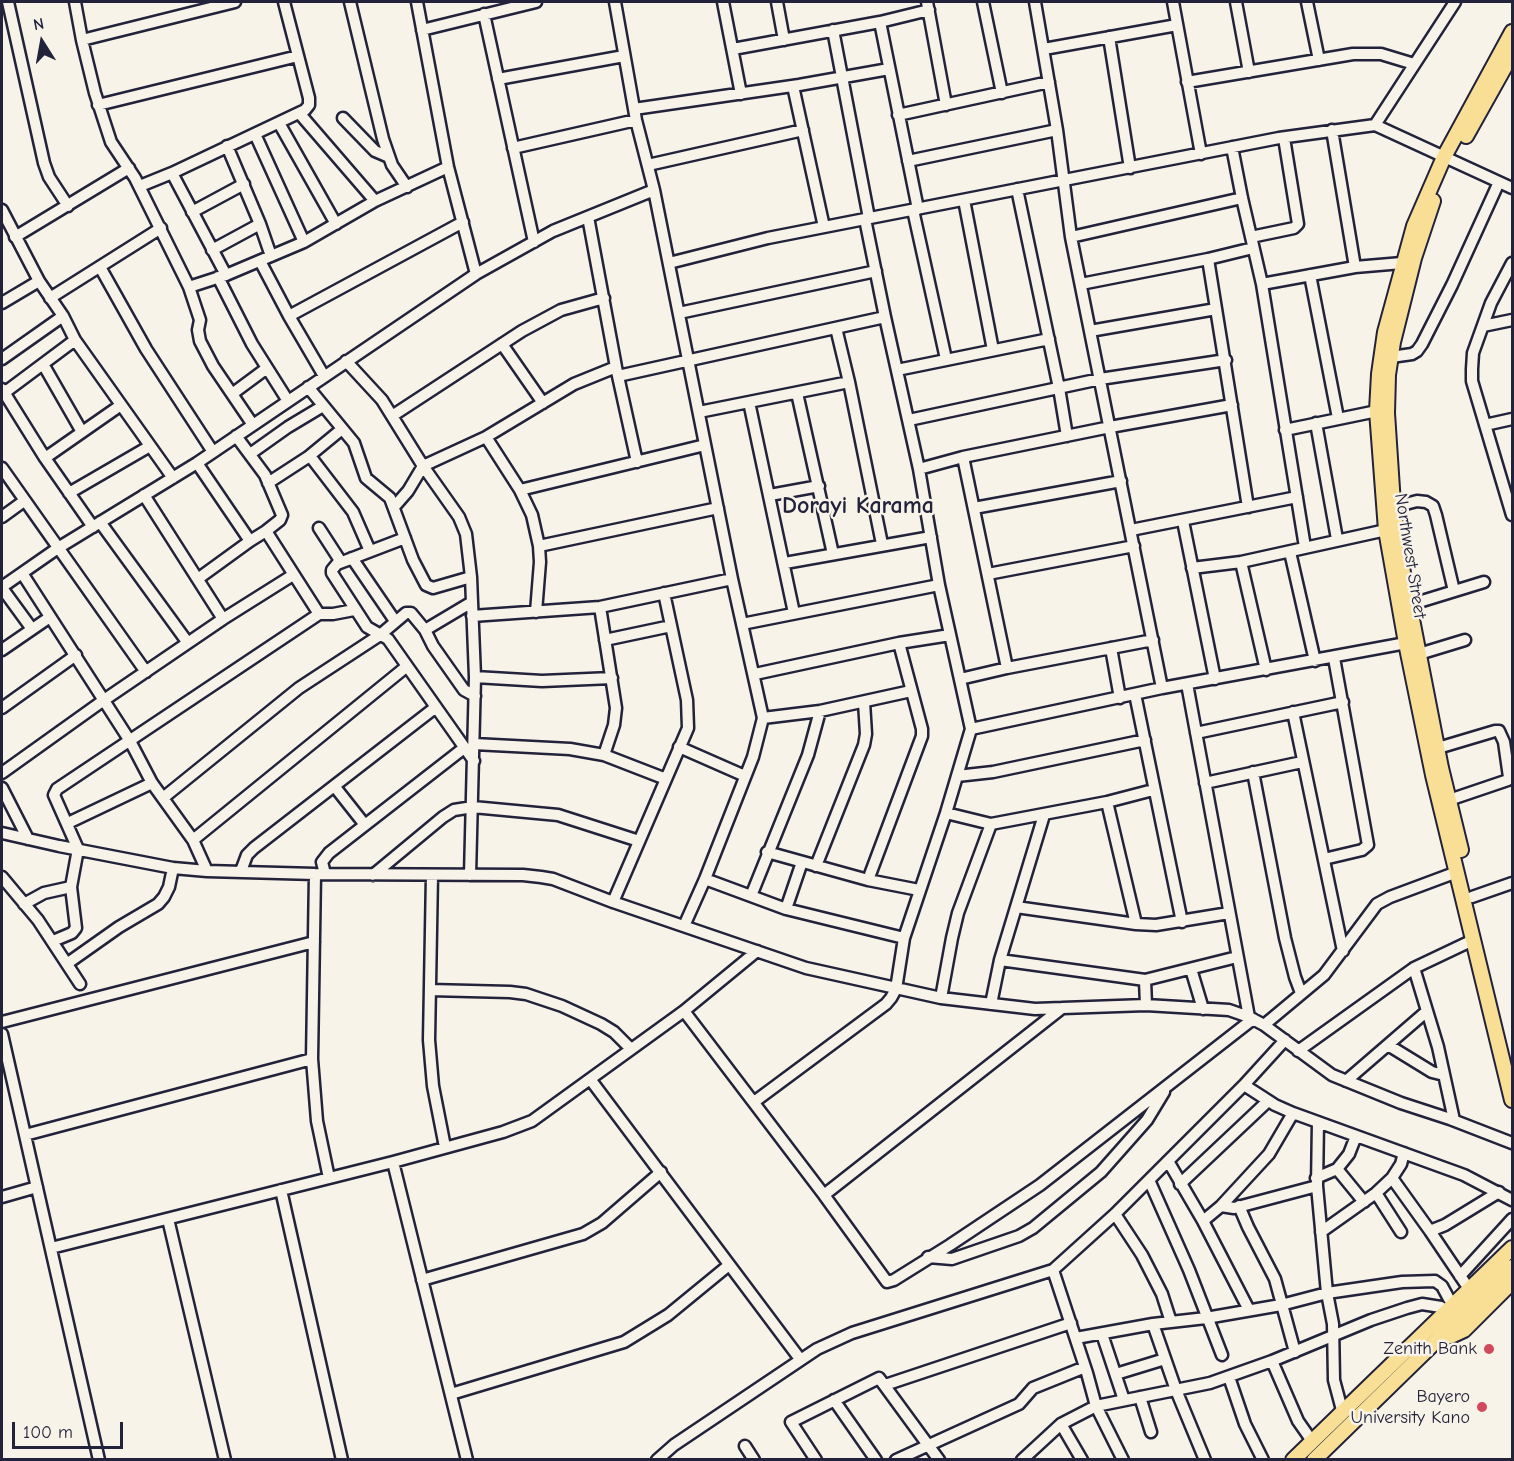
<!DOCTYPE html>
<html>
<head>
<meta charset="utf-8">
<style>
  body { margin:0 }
  #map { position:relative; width:1514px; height:1461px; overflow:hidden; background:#f7f3e8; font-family:"Comic Neue",sans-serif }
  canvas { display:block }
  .frame { position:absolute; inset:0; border:3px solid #22223b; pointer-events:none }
  .north { position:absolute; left:12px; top:12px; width:60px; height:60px; -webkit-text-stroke:4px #f7f3e8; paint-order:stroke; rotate:349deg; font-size:16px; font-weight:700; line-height:24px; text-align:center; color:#22223b }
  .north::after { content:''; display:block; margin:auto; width:21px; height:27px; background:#22223b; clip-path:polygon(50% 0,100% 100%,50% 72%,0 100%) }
  .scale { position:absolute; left:12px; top:1422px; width:111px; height:27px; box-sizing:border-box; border:3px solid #22223b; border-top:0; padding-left:8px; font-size:18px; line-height:21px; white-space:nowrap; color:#22223b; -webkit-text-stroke:4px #f7f3e8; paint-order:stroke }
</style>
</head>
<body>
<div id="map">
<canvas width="1514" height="1461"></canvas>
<div class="frame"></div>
<div class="north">N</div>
<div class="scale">100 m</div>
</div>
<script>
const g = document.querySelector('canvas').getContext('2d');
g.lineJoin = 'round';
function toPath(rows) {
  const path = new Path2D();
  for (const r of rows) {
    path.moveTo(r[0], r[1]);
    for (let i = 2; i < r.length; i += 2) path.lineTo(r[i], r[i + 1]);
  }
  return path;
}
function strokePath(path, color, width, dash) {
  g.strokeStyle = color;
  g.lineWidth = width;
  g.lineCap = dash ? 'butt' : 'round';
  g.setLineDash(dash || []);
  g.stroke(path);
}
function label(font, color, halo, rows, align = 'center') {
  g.font = font + ' "Comic Neue",sans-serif';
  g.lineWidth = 5;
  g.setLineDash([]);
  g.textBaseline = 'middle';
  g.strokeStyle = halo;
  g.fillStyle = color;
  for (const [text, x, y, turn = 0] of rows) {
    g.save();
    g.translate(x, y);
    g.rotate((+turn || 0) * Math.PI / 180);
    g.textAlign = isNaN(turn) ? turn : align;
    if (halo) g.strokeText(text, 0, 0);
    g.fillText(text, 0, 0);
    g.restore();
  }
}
const minor = toPath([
  [8,2,44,163,49,177,68,206],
  [75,2,82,40,95,93,111,142,135,178,189,287,200,320,198,330,200,341,213,366,253,425],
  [350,2,383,139,392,165,407,187],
  [417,2,448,167,476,274],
  [615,2,636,120,654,190,732,579,763,718,753,757,705,879,684,926],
  [723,2,741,94],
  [777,2,784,40],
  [927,2,946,105],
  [983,2,1002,93],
  [1035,2,1057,130,1071,237,1162,688],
  [1173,2,1201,154],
  [1236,2,1249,72],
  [1307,2,1319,60],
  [484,14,534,242],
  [880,22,918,209],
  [422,30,536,2],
  [833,30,869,218],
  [1109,37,1130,168],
  [82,40,235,2],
  [733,49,880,22,929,10],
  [1044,49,1177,25],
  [498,79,624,56],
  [1187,82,1353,54,1381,54,1414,64],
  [793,86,824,227],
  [98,105,298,56],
  [634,109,799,85,889,69],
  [300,114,375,201],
  [898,115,1049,82],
  [343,118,375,151,389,157],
  [279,123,336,224],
  [1375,125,1455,2],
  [1332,130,1355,267],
  [255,134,304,242],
  [227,146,260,224,271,256],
  [1232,147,1242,198,1262,284,1305,547],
  [513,148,636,120],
  [908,161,1057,130],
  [648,165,803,130],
  [172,173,226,275],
  [140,186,172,173,305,110,309,105,309,98,284,2],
  [1017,189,1059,388,1067,436],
  [964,200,993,350],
  [2,210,39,281,63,316,75,340,173,478],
  [913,210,946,359],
  [192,212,244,184],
  [588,217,616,367,637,462],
  [15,237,129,168],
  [1071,237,1242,198],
  [1251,237,1294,228,1298,224,1284,138],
  [212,250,260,224],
  [1208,259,1248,507],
  [260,261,289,316,324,376],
  [669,263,768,238,865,219,1279,138,1375,125,1512,188],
  [1512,263,1491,303,1473,353,1472,369,1472,381,1512,515],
  [100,267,146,349,213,452],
  [1310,275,1338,418],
  [218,277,252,344,288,401],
  [1081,284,1208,259,1253,248],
  [1262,284,1355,267,1402,263],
  [189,287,226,275,304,242,375,201,448,167],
  [50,298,161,228],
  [2,303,39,281],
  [679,313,876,271],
  [289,316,463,222],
  [1483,326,1512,320],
  [836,328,849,382,882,544],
  [1090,331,1216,309],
  [502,344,543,403],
  [1391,357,1412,354,1417,351,1422,344,1452,285,1499,182],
  [2,359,63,316],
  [346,361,382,400,423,466,459,517,466,534,471,577,475,677,470,875],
  [43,364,82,432],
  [897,370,1049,339],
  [618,376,885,317],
  [308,387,354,443,366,478,390,498,413,560,426,585,433,588,471,577],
  [2,389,45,458,93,527],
  [4,393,75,340],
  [797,393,833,554],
  [232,394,267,368],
  [749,402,794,613],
  [699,412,849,382],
  [392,416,522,331,561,310,604,298],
  [909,420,1100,379,1226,360],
  [1316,423,1337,539],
  [1485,425,1512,419],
  [1285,430,1377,411],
  [486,437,520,490,532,515,539,546,540,562,536,612],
  [250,454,288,427,323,406],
  [310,456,353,512,370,551],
  [963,457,1007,668],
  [45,458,121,405],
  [197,463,250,541],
  [2,468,146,672],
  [919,469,963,457,1110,427,1232,405],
  [268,483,308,457,342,429],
  [520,490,705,445],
  [69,493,150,446],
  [144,495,223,619],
  [770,495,819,486],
  [394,507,408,491,423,466,486,437,574,384,616,367],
  [1394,507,1417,501,1426,502,1433,506,1436,515,1454,591],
  [974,508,1121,481],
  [2,517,24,501],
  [1183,521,1215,679],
  [100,522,188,643],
  [319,528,341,562],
  [1131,530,1297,497],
  [266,531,319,614],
  [405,538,337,564,332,570,332,573,367,627,388,639,474,761],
  [539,546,718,508],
  [1290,552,1315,661],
  [352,558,395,621],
  [1241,562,1266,670],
  [785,563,931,537],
  [1192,568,1241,562,1386,530],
  [22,573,130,741,152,783,193,840,207,871],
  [988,574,1134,546],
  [199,578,250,541,266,531,280,520,282,515,265,475,236,436],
  [2,587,58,548,197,463,476,274,553,231,654,190],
  [2,588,32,629],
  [1409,605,1484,582],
  [600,607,616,708,614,725,604,755],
  [472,616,600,607,732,579],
  [742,624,939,585],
  [425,630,472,602],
  [605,640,671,626],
  [1111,648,1120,698],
  [2,650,50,617],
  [1419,654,1465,640],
  [755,674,899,643,950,635],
  [475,677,542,681,612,678],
  [960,679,1007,668,1153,640],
  [1187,684,1249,1017],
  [1135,694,1182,922],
  [2,708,76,655],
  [1293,712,1343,951],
  [763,718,820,711,911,691],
  [971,729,1162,688,1406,643],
  [1196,733,1343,702],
  [474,744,570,749,604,755,666,779],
  [679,747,745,776],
  [1438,748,1495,731,1499,731,1504,742,1509,777,1508,780,1449,800],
  [1253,772,1285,938,1295,977,1301,993],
  [2,773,104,700,223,619,293,575],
  [957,776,993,772,1145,740],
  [1205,783,1302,762],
  [335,787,365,825],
  [2,788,28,839],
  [163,798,299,688,380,635,406,613,411,613,425,630,433,646,464,690,475,696],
  [1107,802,1136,924],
  [946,813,991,824,1107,802,1153,790],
  [68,823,152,783],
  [2,833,59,846,173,868,207,871,315,874,523,875,541,877,553,879,613,902,806,968,941,998,1035,1009,1146,1005,1229,1010,1249,1017,1264,1025,1332,1075,1401,1103,1450,1119,1512,1143],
  [193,840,406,667],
  [767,852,868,880,919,890],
  [1324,859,1362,850,1368,845,1334,658],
  [816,866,864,745,866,734,864,702],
  [241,871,247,855,254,848,436,707],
  [315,874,312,1059,317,1121,329,1178],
  [325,874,322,862,329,853,464,748],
  [373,875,443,817,454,810,473,807,558,815,639,841],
  [432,875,429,1040,433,1086,445,1147],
  [2,877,38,920,80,984],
  [705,879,786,909,904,938],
  [868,880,922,736,922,729,899,643],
  [751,896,808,755,820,711],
  [1472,897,1512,883],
  [613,902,688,728,687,700,664,593],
  [24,904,44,893,71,887],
  [1016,907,1136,924,1156,925,1229,913],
  [786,909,802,862],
  [53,941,72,933,76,928,71,887,78,849,54,795,57,789,319,614,333,614,354,610],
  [1000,960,1145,980,1237,957],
  [68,963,119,927,158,904,164,897,169,887,173,868],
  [1414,968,1438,1047,1454,1120],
  [1191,969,1203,1009],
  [1145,980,1146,1005],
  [430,990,510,992,526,994,562,1006,601,1024,614,1032,631,1049],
  [941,998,952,938,958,913,991,824],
  [991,1004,1000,960,1044,815],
  [684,1011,824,1195,887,1282,894,1280,950,1245,1040,1185,1253,1019],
  [2,1022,314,942],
  [1264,1025,1324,975,1377,904,1390,897,1457,872],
  [2,1034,99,1460],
  [1388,1045,1432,1072,1444,1075],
  [1298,1051,1414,968,1473,940],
  [590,1079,800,1359],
  [1346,1081,1427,1011],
  [1244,1085,1275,1105,1293,1113,1464,1175,1512,1200],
  [754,1102,886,1004,891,998,896,989,904,938,946,813,971,729,939,585,919,469,885,317,865,219],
  [1318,1122,1317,1186,1327,1293,1333,1324,1334,1380,1342,1410],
  [25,1135,312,1059],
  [1168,1161,1203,1221,1249,1310],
  [393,1162,467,1460],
  [1337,1169,1364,1202],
  [1316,1178,1337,1169,1349,1154,1356,1136],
  [1392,1178,1430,1231,1465,1283],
  [1149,1180,1189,1270,1222,1355],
  [1180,1184,1268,1101],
  [281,1190,342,1460],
  [1376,1193,1401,1232],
  [824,1195,1062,1008],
  [2,1197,37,1187],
  [1221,1206,1234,1208,1317,1186],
  [1239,1206,1248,1227,1275,1279,1295,1352],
  [1115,1214,1142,1255,1162,1294,1171,1322],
  [168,1219,225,1460],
  [1203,1221,1221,1206,1269,1154,1293,1113],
  [1430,1231,1445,1225,1499,1192],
  [1321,1232,1376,1193,1392,1178,1401,1164,1404,1153],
  [51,1248,393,1162,503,1132,532,1121,684,1011,757,951],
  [928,1257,952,1259,1019,1236,1033,1228,1101,1172,1147,1120,1164,1092],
  [1053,1270,1087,1373,1096,1406,1123,1460],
  [1460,1276,1512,1219],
  [422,1280,583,1234,602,1223,661,1172],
  [1153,1324,1176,1390,1205,1460],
  [1102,1334,1124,1400],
  [1076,1338,1153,1324,1206,1318,1281,1305,1327,1293,1402,1282,1435,1281,1442,1286,1449,1299],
  [1272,1361,1298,1421,1312,1441],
  [1116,1374,1165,1359],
  [1229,1377,1245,1424,1263,1460],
  [885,1385,1071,1323],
  [451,1394,624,1342,668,1315,729,1265],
  [1140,1397,1151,1432],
  [834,1400,876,1460],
  [1061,1424,1082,1460],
  [745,1446,754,1460],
  [657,1460,674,1445,817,1349,852,1333,1053,1270,1115,1214,1244,1085,1285,1040],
  [816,1460,791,1422,879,1378,939,1460],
  [896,1460,1019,1404,1033,1388,1085,1367],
  [1022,1460,1061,1424,1096,1406,1210,1383,1272,1361,1371,1320,1407,1308,1422,1304,1441,1307]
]);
const major = toPath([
  [1512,32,1444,157,1414,226,1385,332,1379,374,1377,411,1386,530,1406,643,1433,775,1512,1100],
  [1466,136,1512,54],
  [1433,201,1414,258,1393,342,1388,375,1387,413,1393,504,1403,573,1441,768,1461,850],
  [1441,1336,1451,1336,1464,1330,1512,1282],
  [1293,1460,1512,1248],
  [1314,1460,1512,1267]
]);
strokePath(minor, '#22223b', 15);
strokePath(major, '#22223b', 18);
strokePath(minor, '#f7f3e8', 10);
strokePath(major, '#f9df96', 14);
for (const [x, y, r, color] of [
  [1489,1349,6,"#d1495b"],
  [1482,1407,6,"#d1495b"]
]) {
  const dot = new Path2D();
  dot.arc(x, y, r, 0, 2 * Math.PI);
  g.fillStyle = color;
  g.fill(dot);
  strokePath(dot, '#f7f3e8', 2);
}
label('18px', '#22223b', '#f7f3e8', [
  ["Northwest Street",1410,556,81]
]);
label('18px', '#22223b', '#f7f3e8', [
  ["Zenith Bank",1477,1349],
  ["Bayero",1470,1397],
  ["University Kano",1470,1418]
], 'right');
label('bold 24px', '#22223b', '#f7f3e8', [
  ["Dorayi Karama",858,506]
]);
</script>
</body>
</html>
